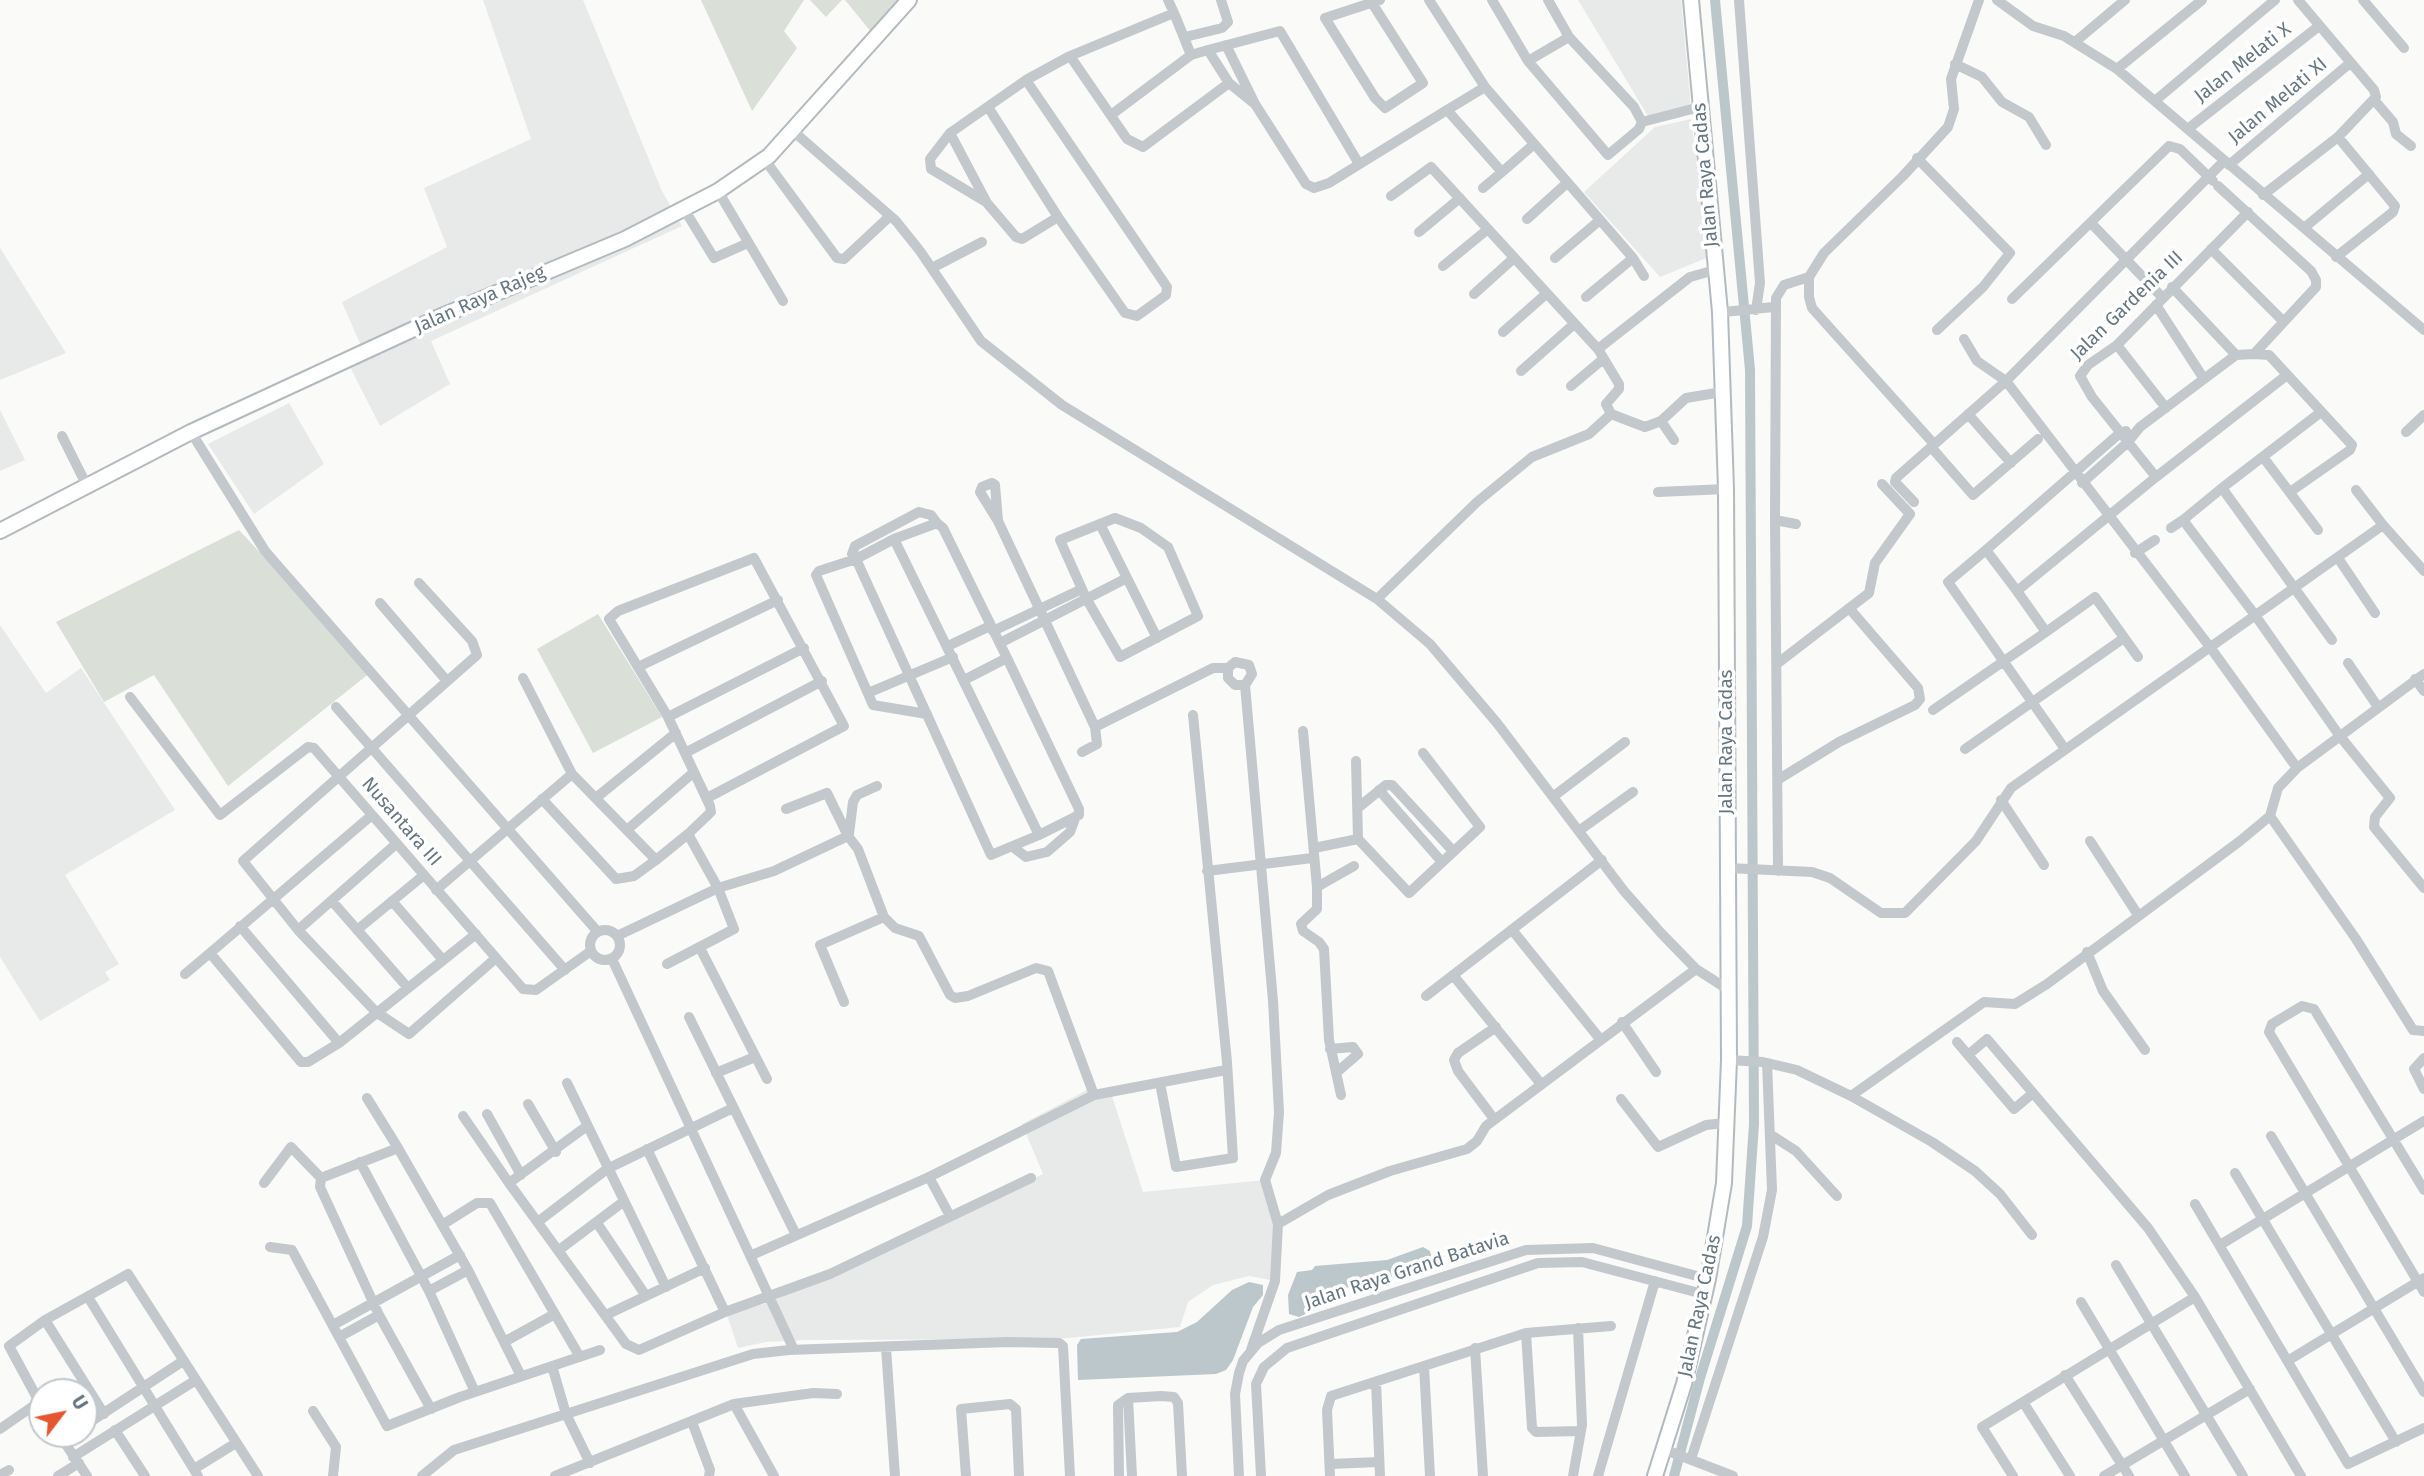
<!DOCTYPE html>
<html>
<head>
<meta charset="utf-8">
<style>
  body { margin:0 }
  #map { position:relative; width:2424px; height:1476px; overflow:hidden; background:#fafaf8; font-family:"Fira Sans",sans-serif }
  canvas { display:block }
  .north { position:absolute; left:28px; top:1378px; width:70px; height:70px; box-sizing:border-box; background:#fff; border:2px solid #c1c8cd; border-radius:50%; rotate:58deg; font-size:19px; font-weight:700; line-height:28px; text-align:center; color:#657683 }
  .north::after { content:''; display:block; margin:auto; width:24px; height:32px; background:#e4572e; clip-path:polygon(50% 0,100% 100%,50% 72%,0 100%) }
</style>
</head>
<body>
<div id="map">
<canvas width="2424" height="1476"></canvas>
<div class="north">U</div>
</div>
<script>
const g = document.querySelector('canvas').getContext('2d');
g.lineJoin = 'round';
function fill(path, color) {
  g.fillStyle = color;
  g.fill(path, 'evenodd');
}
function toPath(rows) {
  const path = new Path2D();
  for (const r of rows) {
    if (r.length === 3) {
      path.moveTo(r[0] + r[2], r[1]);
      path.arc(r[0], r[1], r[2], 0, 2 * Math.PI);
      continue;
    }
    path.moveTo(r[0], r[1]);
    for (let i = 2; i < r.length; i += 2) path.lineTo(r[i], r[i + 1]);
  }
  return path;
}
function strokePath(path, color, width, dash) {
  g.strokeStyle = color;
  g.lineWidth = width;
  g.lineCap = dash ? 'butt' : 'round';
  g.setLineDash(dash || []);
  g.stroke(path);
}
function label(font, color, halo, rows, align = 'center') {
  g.font = font + ' "Fira Sans",sans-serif';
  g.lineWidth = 7;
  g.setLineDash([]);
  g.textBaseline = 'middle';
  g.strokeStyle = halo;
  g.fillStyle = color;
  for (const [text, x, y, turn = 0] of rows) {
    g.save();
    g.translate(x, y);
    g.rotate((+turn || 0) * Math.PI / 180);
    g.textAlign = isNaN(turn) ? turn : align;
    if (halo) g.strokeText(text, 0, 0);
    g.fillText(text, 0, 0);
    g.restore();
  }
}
fill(toPath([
  [483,0,583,0,662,191,682,226,431,341,450,384,380,426,346,359,362,348,342,302,447,247,424,188,531,139],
  [1578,0,1681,0,1691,107,1648,116],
  [1691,119,1709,257,1660,277,1584,192,1655,127],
  [0,248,66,353,0,380],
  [289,403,324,464,254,514,208,444],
  [0,410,25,460,0,471],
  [0,625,46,693,81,668,175,810,65,875,119,964,105,972,110,980,40,1021,0,957],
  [1091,1088,1111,1093,1143,1192,1265,1180,1275,1208,1275,1281,1249,1276,1213,1285,1188,1302,1180,1327,1058,1339,806,1340,766,1342,738,1348,726,1312,768,1303,1043,1174,1022,1124]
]), '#e8e9e9');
fill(toPath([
  [701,0,804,0,784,31,797,48,752,111],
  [810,0,842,0,826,17],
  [845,0,904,0,872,33],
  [239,530,371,672,228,786,154,675,104,702,56,622],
  [598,614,662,717,593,753,537,649]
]), '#dadfd7');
fill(toPath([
  [1423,1247,1430,1251,1434,1267,1397,1273,1381,1283,1351,1286,1331,1295,1314,1310,1299,1317,1289,1314,1288,1295,1297,1272,1312,1270,1315,1266,1387,1260],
  [1249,1282,1263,1285,1263,1295,1253,1307,1233,1360,1226,1370,1216,1374,1078,1380,1077,1345,1081,1339,1177,1332,1197,1322,1232,1290]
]), '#bbc7cb');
strokePath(toPath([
  [1674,1476,1700,1378,1747,1226,1754,1124,1750,370,1715,0]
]), '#bbc7cb', 10);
const secondary = toPath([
  [0,531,191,432,444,315,625,239,718,191,769,156,909,0],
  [1655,1476,1684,1384,1708,1279,1724,1183,1729,1060,1726,489,1720,312,1691,0]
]);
strokePath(secondary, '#b3babf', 18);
strokePath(toPath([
  [1429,0,1485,87,1633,258,1586,297],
  [1492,0,1528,61,1608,155,1639,129,1642,122,1634,107,1569,37],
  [1739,0,1760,283,1756,310],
  [1997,0,2033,26,2064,36,2117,69,2424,330],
  [2363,0,2404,48],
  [1372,3,1423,83,1385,108,1375,98,1325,18,1380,0],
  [1174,13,1191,55,1208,50,1229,83,1255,104],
  [1185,37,1222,28,1228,22,1221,0],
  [2075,42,2125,0],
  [1226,45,1255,104,1306,184,1314,188,1329,183,1447,110,1502,172,1533,145],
  [1208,50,1280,31,1359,164],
  [1070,56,1127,139,1143,147,1229,83],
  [1528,61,1569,37,1548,0],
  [1955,64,1982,77,2002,102,2029,117,2046,145],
  [2117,69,2202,0],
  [2156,100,2275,0],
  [2375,101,2393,122,2396,134,2411,146],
  [988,107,1058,217,1125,313,1137,316,1166,295,1167,287,1026,80],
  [1447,110,1485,87],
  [1111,115,1191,55],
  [1642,122,1700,107],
  [2189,128,2319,26],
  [793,131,896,221,920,251,981,341,1062,405,1377,599,1430,644,1497,723,1624,891,1661,933,1696,969,1729,990],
  [950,133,930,159,931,169,986,202],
  [1917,158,2010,253,1983,287,1937,330],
  [765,160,837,258,844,259,890,216],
  [2224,161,2006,381,2210,647,2297,768],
  [2229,165,2350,63],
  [1483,188,1502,172],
  [718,191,783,301],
  [2263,195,2338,137,2376,97,2374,90,2298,0],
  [1391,196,1431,167,1598,349,1690,277,1715,270,1719,276],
  [684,209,714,258,748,243],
  [1058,217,1022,239,1016,237,987,203,950,133,1026,80,1070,56,1174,13,1168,0],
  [1527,219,1567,183],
  [2091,223,2162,297],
  [2304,228,2369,174],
  [1419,232,1460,198],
  [2211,249,2283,321],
  [2336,257,2393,212,2395,206,2338,137],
  [1555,258,1600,220],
  [1633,258,1644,276],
  [1443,266,1488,229],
  [932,268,982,242],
  [1809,277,1809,297,1812,308,1934,444],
  [2172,287,2236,355,2254,354,2316,287,2316,280,2311,271,2218,186],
  [1474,294,1514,258],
  [2012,299,2169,146,2180,149,2213,181],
  [2156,305,2204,379],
  [1724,312,1773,307],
  [1503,332,1546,294],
  [2117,345,2166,408],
  [1598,349,1619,384,1619,389,1606,404,1611,414],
  [2254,354,2269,355,2352,445,2350,450,2290,492],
  [1521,371,1573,325],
  [1571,386,1602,360],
  [1968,414,2011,463],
  [1661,421,1674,440],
  [191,432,265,551,597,931],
  [2406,432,2424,415],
  [62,436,87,486],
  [1931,447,1973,495,2038,439],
  [2263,457,2318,530],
  [2156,477,2287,375],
  [2082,483,2127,443,2140,427,2236,355],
  [2222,488,2321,412],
  [2356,490,2383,525],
  [1658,492,1726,489],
  [1914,502,1895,482,1896,478,2006,381,1977,361,1964,339],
  [1115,518,1141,528,1168,547,1198,616,1120,657,1086,598,1060,540,1115,518],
  [1775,520,1778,871],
  [2183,520,2222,488,2332,640],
  [998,521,995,485,992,483,982,487,980,492,998,521,1095,727,1097,744,1082,752],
  [937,523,943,528,1007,658,1079,809,1079,815,1039,835,894,539,937,523],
  [1100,524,1157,638],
  [1796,524,1775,520,1776,298,1784,285,1809,277,1824,253,1903,176,1948,127,1954,109,1951,79,1979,0],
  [2171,528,2183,520,2255,615,2339,735,2390,798,2375,817,2374,827,2424,888],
  [894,539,856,559,819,571,816,575,873,705,927,714],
  [1986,550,2120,433,2126,431],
  [2135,553,2155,540],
  [2338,558,2375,613],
  [856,559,991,855,1039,835],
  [854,560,852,554,855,546,919,512,931,515,937,523],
  [419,583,472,641,477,655,243,861,298,930,376,1012,409,1034,496,958],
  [1377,599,1477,502,1532,457,1589,434,1611,414,1645,427,1661,421,1686,398,1722,392],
  [380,603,447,681],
  [993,631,1082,589],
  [2046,632,2095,597,2138,657],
  [1000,643,1127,578],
  [948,646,990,626],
  [1778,663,1869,593,1875,563,1910,514,1882,484],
  [2348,663,2378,707],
  [638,667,778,600],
  [523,678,572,774],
  [2415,679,2424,691],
  [964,680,1007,658],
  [1245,685,1235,685,1228,678,1228,668,1235,662,1249,665,1252,674,1245,685,1273,1001,1279,1112,1276,1153,1265,1180,1278,1224,1275,1281,1251,1350],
  [868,693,953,657],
  [130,697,220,815,308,747,314,748,523,989,536,990,591,951],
  [336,707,565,970],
  [1933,710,2046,632,2017,591],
  [668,717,804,648],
  [1095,727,1213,668,1228,668],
  [1303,731,1317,887,1317,909,1301,924,1303,931,1319,942,1324,949,1329,1040,1341,1095],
  [1965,749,2124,638],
  [2065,749,1948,582,1986,550,2017,591,2156,477,2092,397,2080,376,2088,365,2117,345,2248,212],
  [685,753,822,681],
  [1356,761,1358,839,1409,893,1480,827,1423,753],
  [1779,779,1839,742,1915,705,1920,699,1918,688,1849,608],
  [1379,790,1442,862],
  [1554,796,1625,742],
  [597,797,676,733],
  [542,799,616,879,634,876,656,860],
  [2001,800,2044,865],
  [1359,807,1386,785,1392,785,1453,851],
  [786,809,827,793,848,836],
  [2270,816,2356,939,2413,1030,2424,1031],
  [628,829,694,772],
  [1580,830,1633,792],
  [688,834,711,812,710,806,668,717,609,619,618,611,754,558,844,726,707,798],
  [849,834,853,802,857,795,877,786],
  [2090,841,2138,915],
  [1013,847,1026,857,1047,852,1070,832,1076,816],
  [1314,848,1358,839],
  [1728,868,1812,872,1830,878,1881,913,1905,913,1976,841,2011,788,2383,525,2424,571],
  [1207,871,1312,858],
  [1317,887,1354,866],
  [436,890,572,774,656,860,688,834,718,888,734,929,667,964],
  [332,901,408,988],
  [392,901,443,960],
  [240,926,339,1043,476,934],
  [605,945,15],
  [298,930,396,844],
  [357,930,424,875],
  [1513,931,1600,1039],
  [617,936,718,888,774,871,848,836,858,849,884,917,895,928,919,936,950,995,955,998,968,996,1036,968,1048,971,1094,1095,1226,1070],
  [700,948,767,1079],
  [2087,952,2103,991,2145,1050],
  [612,959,794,1350],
  [185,974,210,953],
  [1453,975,1541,1084],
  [1426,996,1602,860],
  [844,1002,820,945,884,917],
  [689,1017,796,1235],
  [1622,1022,1656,1072],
  [1957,1042,2014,1109,2033,1093],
  [339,1043,308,1062,301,1062,210,953,372,815],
  [1330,1049,1353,1047,1358,1054,1336,1073],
  [1968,1055,1987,1039,2148,1228,2195,1297,2301,1476],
  [2424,1058,2414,1069,2424,1089],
  [1729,1060,1763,1062,1797,1070,1851,1096,1984,1002,2015,1004,2047,984,2240,841,2270,816,2278,788,2297,768,2424,674],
  [716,1073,755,1057],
  [567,1083,666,1287],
  [1160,1083,1176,1167,1233,1158,1227,1062,1193,715],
  [1851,1096,1932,1142,1975,1171,2000,1194,2032,1235],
  [367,1098,398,1148],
  [1621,1099,1658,1147,1706,1125,1725,1123],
  [528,1104,556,1152],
  [487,1114,521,1175],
  [463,1116,509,1183],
  [1494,1119,1458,1071,1454,1060,1458,1053,1496,1027],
  [587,1126,509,1183,626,1344,639,1350,725,1312,830,1274,1031,1178],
  [1771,1135,1796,1151,1837,1196],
  [2271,1136,2424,1392],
  [647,1149,725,1312],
  [360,1162,429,1291,475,1392],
  [2235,1173,2396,1442],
  [929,1177,950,1216],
  [321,1178,398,1148,468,1270,521,1376],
  [264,1183,291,1147,321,1178,320,1187,379,1315],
  [2424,1190,2314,1009,2302,1006,2272,1024,2269,1032,2424,1292],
  [2195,1204,2348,1464,2424,1428],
  [539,1221,607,1169,733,1108],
  [597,1223,646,1296],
  [1278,1224,1328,1195,1390,1171,1467,1149,1477,1141,1486,1126,1696,969],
  [442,1225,477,1203,490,1203,580,1357],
  [2220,1245,2424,1121],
  [270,1247,292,1250,387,1426,460,1397,600,1350],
  [559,1250,623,1202],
  [752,1255,929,1177,1094,1095],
  [2116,1265,2243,1476],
  [429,1291,468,1270],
  [88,1297,198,1476],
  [2081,1302,2185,1476],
  [606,1315,705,1268],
  [45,1320,104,1414],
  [333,1325,460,1255],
  [1526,1333,1532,1428,1536,1432,1581,1431],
  [339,1337,379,1315,431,1409],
  [504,1342,553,1315],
  [886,1348,895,1476],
  [1475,1348,1483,1476],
  [2289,1360,2424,1278],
  [552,1366,566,1414,590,1463],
  [1424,1366,1430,1476],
  [2065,1375,2129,1476],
  [1376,1382,1380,1476],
  [1128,1398,1132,1476],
  [734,1404,774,1476],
  [42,1407,9,1346,45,1320,128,1274,258,1476],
  [313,1411,336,1447,333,1476],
  [692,1422,710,1470,709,1476],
  [84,1426,183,1361],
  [0,1429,39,1402],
  [115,1430,145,1476],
  [59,1434,87,1476],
  [62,1440,71,1434],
  [1663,1449,1733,1476],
  [73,1457,196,1380],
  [1691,1459,1763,1237,1772,1190,1767,1063],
  [1330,1464,1379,1462],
  [194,1469,236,1443],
  [0,1475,9,1470],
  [58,1476,79,1463],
  [422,1476,454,1450,753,1354,789,1350,1008,1342,1059,1343,1063,1346,1070,1476],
  [555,1476,734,1404,813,1393,837,1394],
  [966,1476,961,1409,1010,1404,1016,1409,1019,1476],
  [1119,1476,1118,1405,1128,1398,1161,1396,1174,1397,1178,1403,1182,1476],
  [1239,1476,1235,1394,1239,1373,1243,1361,1258,1343,1279,1330,1526,1250,1593,1248,1708,1279],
  [1261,1476,1256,1384,1264,1367,1287,1348,1538,1263,1582,1262,1703,1294],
  [1330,1476,1327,1410,1331,1396,1526,1333,1611,1326],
  [1573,1476,1582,1425,1578,1328],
  [1598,1476,1655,1281],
  [2013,1476,1982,1427,2023,1402],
  [2070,1476,2023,1402,2195,1297],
  [2104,1476,2250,1389]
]), '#c3c8cc', 10);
strokePath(secondary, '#fff', 14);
label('19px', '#657683', '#fff', [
  ["Jalan Melati X",2243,63,-38],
  ["Jalan Melati XI",2278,101,-40],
  ["Jalan Raya Cadas",1706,175,-95],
  ["Jalan Raya Rajeg",480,300,-24],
  ["Jalan Gardenia III",2127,306,-44],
  ["Jalan Raya Cadas",1727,742,-90],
  ["Nusantara III",401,822,49],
  ["Jalan Raya Grand Batavia",1407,1271,-18],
  ["Jalan Raya Cadas",1700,1306,-78]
]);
</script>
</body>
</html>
